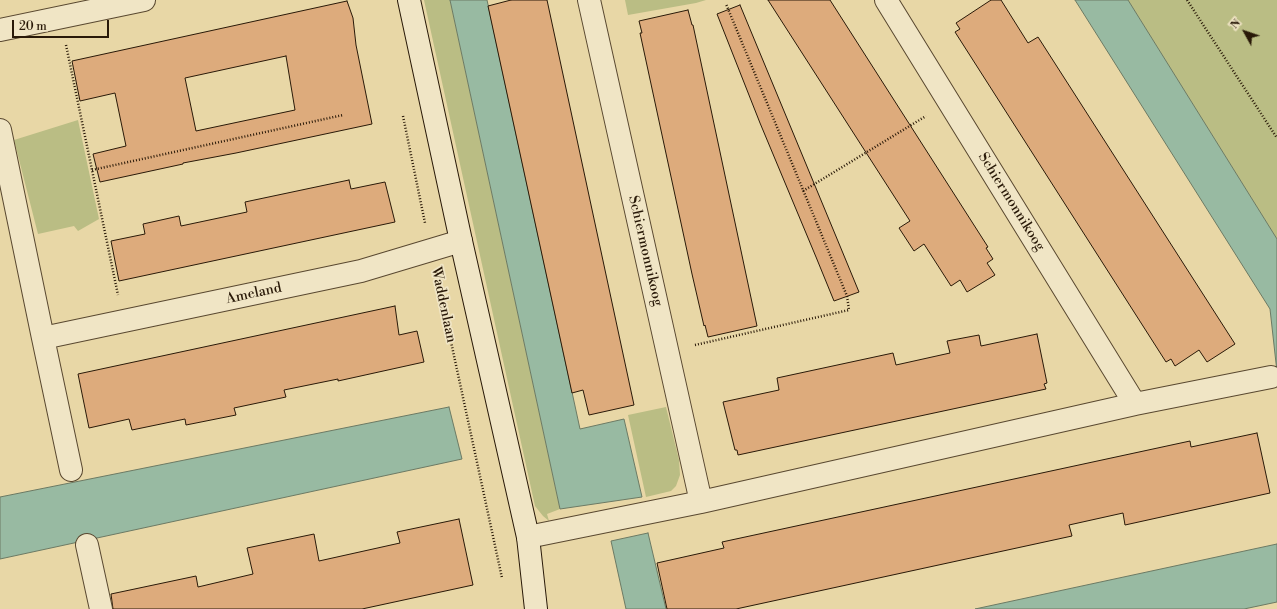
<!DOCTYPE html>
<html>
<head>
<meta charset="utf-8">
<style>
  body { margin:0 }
  #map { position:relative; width:1277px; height:609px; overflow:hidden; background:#e8d7a6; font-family:"Libre Bodoni",serif }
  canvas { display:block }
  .north { position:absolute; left:1225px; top:12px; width:40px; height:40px; -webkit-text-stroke:3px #f0e5c5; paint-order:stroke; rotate:310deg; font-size:11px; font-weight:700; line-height:16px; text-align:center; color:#291908 }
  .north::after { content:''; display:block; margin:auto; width:14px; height:18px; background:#291908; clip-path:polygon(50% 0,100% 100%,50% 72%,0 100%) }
  .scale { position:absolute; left:12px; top:20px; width:97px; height:18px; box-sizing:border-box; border:2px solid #291908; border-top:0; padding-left:5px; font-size:12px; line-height:14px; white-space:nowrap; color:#291908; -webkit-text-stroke:3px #f0e5c5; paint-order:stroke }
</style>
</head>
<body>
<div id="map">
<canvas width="1277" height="609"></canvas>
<div class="north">N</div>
<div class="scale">20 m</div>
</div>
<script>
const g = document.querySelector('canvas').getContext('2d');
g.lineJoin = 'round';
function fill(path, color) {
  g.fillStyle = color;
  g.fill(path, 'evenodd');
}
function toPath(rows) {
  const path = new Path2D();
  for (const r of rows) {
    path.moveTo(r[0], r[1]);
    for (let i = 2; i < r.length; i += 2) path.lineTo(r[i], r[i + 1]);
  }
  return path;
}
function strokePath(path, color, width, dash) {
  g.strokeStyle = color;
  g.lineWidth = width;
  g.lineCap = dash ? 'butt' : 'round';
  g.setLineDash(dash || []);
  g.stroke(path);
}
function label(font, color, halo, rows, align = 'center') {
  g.font = font + ' "Libre Bodoni",serif';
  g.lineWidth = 3.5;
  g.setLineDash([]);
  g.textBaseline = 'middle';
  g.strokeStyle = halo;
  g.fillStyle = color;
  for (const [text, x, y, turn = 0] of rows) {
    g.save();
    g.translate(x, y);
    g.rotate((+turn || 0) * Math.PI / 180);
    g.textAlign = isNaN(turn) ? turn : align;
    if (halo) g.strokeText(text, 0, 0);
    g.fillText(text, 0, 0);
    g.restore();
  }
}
fill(toPath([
  [424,0,450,0,560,509,547,514,549,521,543,516,535,506],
  [625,0,706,0,696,3,628,15],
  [1128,0,1277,0,1277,239],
  [78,120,99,219,78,231,74,226,38,234,14,140],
  [666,407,679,460,680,475,676,486,671,491,646,497,628,415]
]), '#babd84');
const water = toPath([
  [450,0,487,0,580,429,624,419,642,497,560,509,450,0],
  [1075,0,1128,0,1277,239,1277,372,1270,309,1075,0],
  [449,407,462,459,0,559,0,497,449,407],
  [648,533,666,609,626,609,611,541,648,533],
  [1277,544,1277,602,1244,609,975,609,1277,544]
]);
fill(water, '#98baa2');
strokePath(water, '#6c7a64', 1);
const building = toPath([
  [511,0,547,0,634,405,589,415,583,390,572,393,488,6,511,0],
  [768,0,830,0,988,247,986,248,993,259,987,263,995,275,967,292,960,280,951,286,924,244,914,251,899,228,910,221,768,0],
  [991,0,1001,0,1028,43,1038,37,1235,344,1207,362,1199,350,1175,366,1171,359,1166,362,955,32,960,29,956,23,991,0],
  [347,1,353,18,356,45,372,124,236,153,183,163,183,164,100,182,93,154,126,146,115,93,80,101,72,61,347,1],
  [286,56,295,110,196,131,185,78,286,56],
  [740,5,840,246,859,292,834,301,816,257,760,123,717,14,740,5],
  [688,10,692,25,693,25,757,326,708,337,705,325,704,326,692,274,640,33,642,33,639,21,688,10],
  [349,180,351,189,385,182,395,222,119,281,111,241,145,234,143,224,179,216,181,226,247,212,245,202,349,180],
  [395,306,399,335,417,331,424,362,338,381,338,379,284,390,286,397,234,408,236,415,186,425,185,419,132,430,129,419,89,428,78,374,395,306],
  [1037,334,1047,383,1044,384,1046,389,738,455,737,450,735,450,723,402,779,390,777,378,893,353,896,365,950,353,947,341,979,335,981,346,1037,334],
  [1257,433,1270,493,1125,525,1123,513,1069,525,1072,536,736,609,667,609,657,563,724,548,722,542,1190,441,1191,447,1257,433],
  [459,519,473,585,362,609,113,609,111,594,196,576,198,587,253,574,247,548,314,534,319,561,400,543,397,532,459,519]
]);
fill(building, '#ddab7c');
strokePath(building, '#291908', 1);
const street = toPath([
  [589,0,701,502],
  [886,0,1135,404],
  [0,30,144,0],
  [0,130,43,338,361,271,461,241],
  [43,338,71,470],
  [528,537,701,502,1135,404,1271,377],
  [87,545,101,609]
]);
const secondary = toPath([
  [409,0,461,241,528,537,536,609]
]);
strokePath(street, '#594830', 24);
strokePath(secondary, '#291908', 24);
strokePath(toPath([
  [1187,0,1277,138],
  [66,45,118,295],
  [403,116,425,223],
  [92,170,343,115],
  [803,191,926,116],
  [437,277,502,578],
  [695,345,849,310,847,296,726,4]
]), '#291908', 2.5, [1, 2]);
strokePath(street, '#f0e5c5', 22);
strokePath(secondary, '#f0e5c5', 22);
label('14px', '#291908', '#f0e5c5', [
  ["Schiermonnikoog",1011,202,58],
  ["Schiermonnikoog",645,251,77],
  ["Ameland",254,294,-12],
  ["Waddenlaan",443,305,78]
]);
</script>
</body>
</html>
